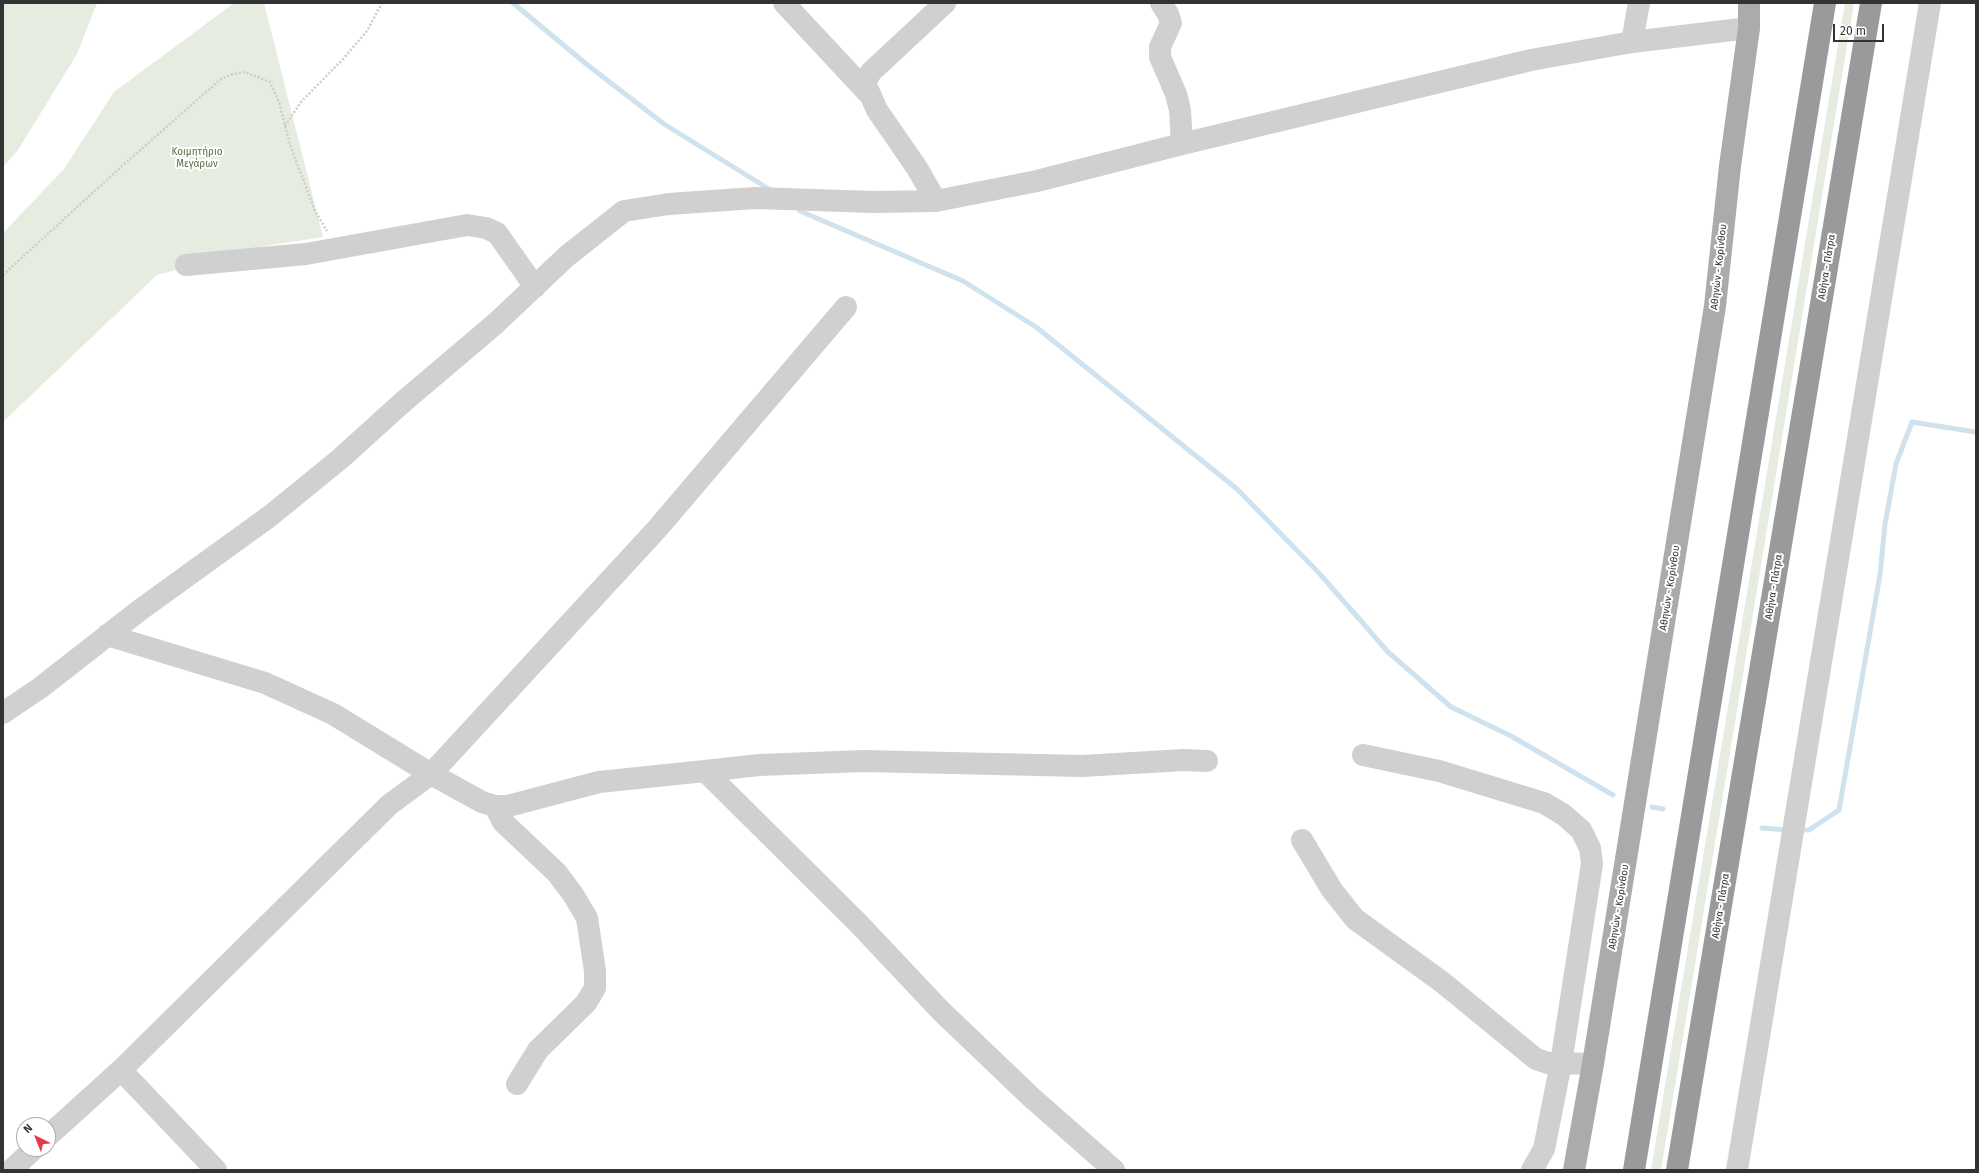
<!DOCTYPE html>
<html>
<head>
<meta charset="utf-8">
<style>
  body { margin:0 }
  #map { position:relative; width:1979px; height:1173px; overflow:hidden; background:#fff; font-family:"Fira Sans",sans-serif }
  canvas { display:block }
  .frame { position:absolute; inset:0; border:4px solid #333; pointer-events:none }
  .north { position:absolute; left:16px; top:1117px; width:40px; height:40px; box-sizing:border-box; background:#fff; border:1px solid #adadad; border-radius:50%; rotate:317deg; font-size:11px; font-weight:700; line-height:16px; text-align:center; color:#333 }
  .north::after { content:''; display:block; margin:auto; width:14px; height:18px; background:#e63946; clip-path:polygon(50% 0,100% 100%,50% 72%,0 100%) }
  .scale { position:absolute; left:1833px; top:24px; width:51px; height:18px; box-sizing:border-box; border:2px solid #333; border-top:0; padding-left:5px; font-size:12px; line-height:14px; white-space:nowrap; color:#333; -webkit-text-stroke:3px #fff; paint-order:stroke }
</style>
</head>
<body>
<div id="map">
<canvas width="1979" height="1173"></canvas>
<div class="frame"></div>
<div class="north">N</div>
<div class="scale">20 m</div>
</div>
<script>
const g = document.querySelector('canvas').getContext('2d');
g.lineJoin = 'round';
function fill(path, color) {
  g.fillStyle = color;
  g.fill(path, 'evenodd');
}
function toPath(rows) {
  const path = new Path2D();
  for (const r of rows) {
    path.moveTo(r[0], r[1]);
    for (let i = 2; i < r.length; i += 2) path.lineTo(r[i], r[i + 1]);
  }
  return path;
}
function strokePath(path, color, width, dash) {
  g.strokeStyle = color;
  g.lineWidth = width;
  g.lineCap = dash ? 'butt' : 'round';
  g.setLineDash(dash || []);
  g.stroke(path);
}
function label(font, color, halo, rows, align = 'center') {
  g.font = font + ' "Fira Sans",sans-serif';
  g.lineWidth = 4;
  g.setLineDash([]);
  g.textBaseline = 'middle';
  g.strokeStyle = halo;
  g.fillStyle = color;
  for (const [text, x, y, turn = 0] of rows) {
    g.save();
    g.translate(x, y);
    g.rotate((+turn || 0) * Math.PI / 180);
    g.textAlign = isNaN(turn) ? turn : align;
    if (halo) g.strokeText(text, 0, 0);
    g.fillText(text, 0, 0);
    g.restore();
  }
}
fill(toPath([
  [3,3,97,3,77,54,18,150,3,167],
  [234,3,264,3,323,237,264,246,157,275,3,422,3,233,64,169,114,92],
  [1845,3,1854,3,1661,1170,1651,1170]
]), '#e6ecdf');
strokePath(toPath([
  [513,3,585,63,664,124,772,191],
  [800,211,963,281,1036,327,1237,489,1319,573,1388,652,1451,707,1511,736,1613,795],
  [1652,807,1663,809],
  [1762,828,1788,830],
  [1798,830,1809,830,1839,810,1880,575,1885,524,1896,464,1912,422,1976,432]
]), '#cfe2ee', 5);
strokePath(toPath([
  [285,126,301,102,343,59,367,31,382,3],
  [3,275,121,167,221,79,233,74,245,72,270,82,279,102,290,145,315,211,327,231]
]), '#cdcdcd', 2.5, [2, 2]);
strokePath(toPath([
  [784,3,868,93],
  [1161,3,1168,14,1171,23,1160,47,1160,57,1176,94,1180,110,1182,144],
  [1632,42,1639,3],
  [936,201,917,168,877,110,865,83,871,72,945,3],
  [186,265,306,254,467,225,486,228,497,233,535,287],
  [107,635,265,683,333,714,431,774,482,802,495,806,508,806,599,782,705,771,858,923,941,1011,1031,1097,1114,1170],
  [3,713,40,688,140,610,270,516,340,459,403,402,495,324,567,256,624,211,669,204,755,198,873,202,936,201,1037,181,1182,144,1531,60,1632,42,1749,28],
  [705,771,759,765,864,761,1082,766,1184,760,1207,761],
  [495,806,503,822,557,873,574,896,587,918,595,971,595,988,586,1003,538,1050,517,1084],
  [1302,840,1332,890,1355,919,1442,982,1536,1059,1548,1063,1561,1063,1592,864,1590,848,1581,830,1564,815,1544,803,1439,771,1363,755],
  [121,1070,216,1170],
  [48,1136,121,1070,389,805,431,774,657,529,846,307],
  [11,1170,34,1149],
  [1532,1170,1544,1149,1561,1063,1593,1064],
  [1737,1170,1930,3]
]), '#d0d0d0', 22);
strokePath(toPath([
  [1574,1170,1593,1064,1715,306,1730,166,1749,28,1749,3]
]), '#ababab', 22);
strokePath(toPath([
  [1634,1170,1825,3],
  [1677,1170,1871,3]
]), '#9a9a9a', 22);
label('10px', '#56703f', '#fff', [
  ["Κοιμητήριο",197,152],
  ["Μεγάρων",197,164]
]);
label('10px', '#333', '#fff', [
  ["Αθηνών - Κορίνθου",1719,267,-84],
  ["Αθήνα - Πάτρα",1827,267,-81],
  ["Αθήνα - Πάτρα",1774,587,-81],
  ["Αθηνών - Κορίνθου",1670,588,-81],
  ["Αθήνα - Πάτρα",1721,906,-81],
  ["Αθηνών - Κορίνθου",1619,907,-81]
]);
</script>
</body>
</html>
